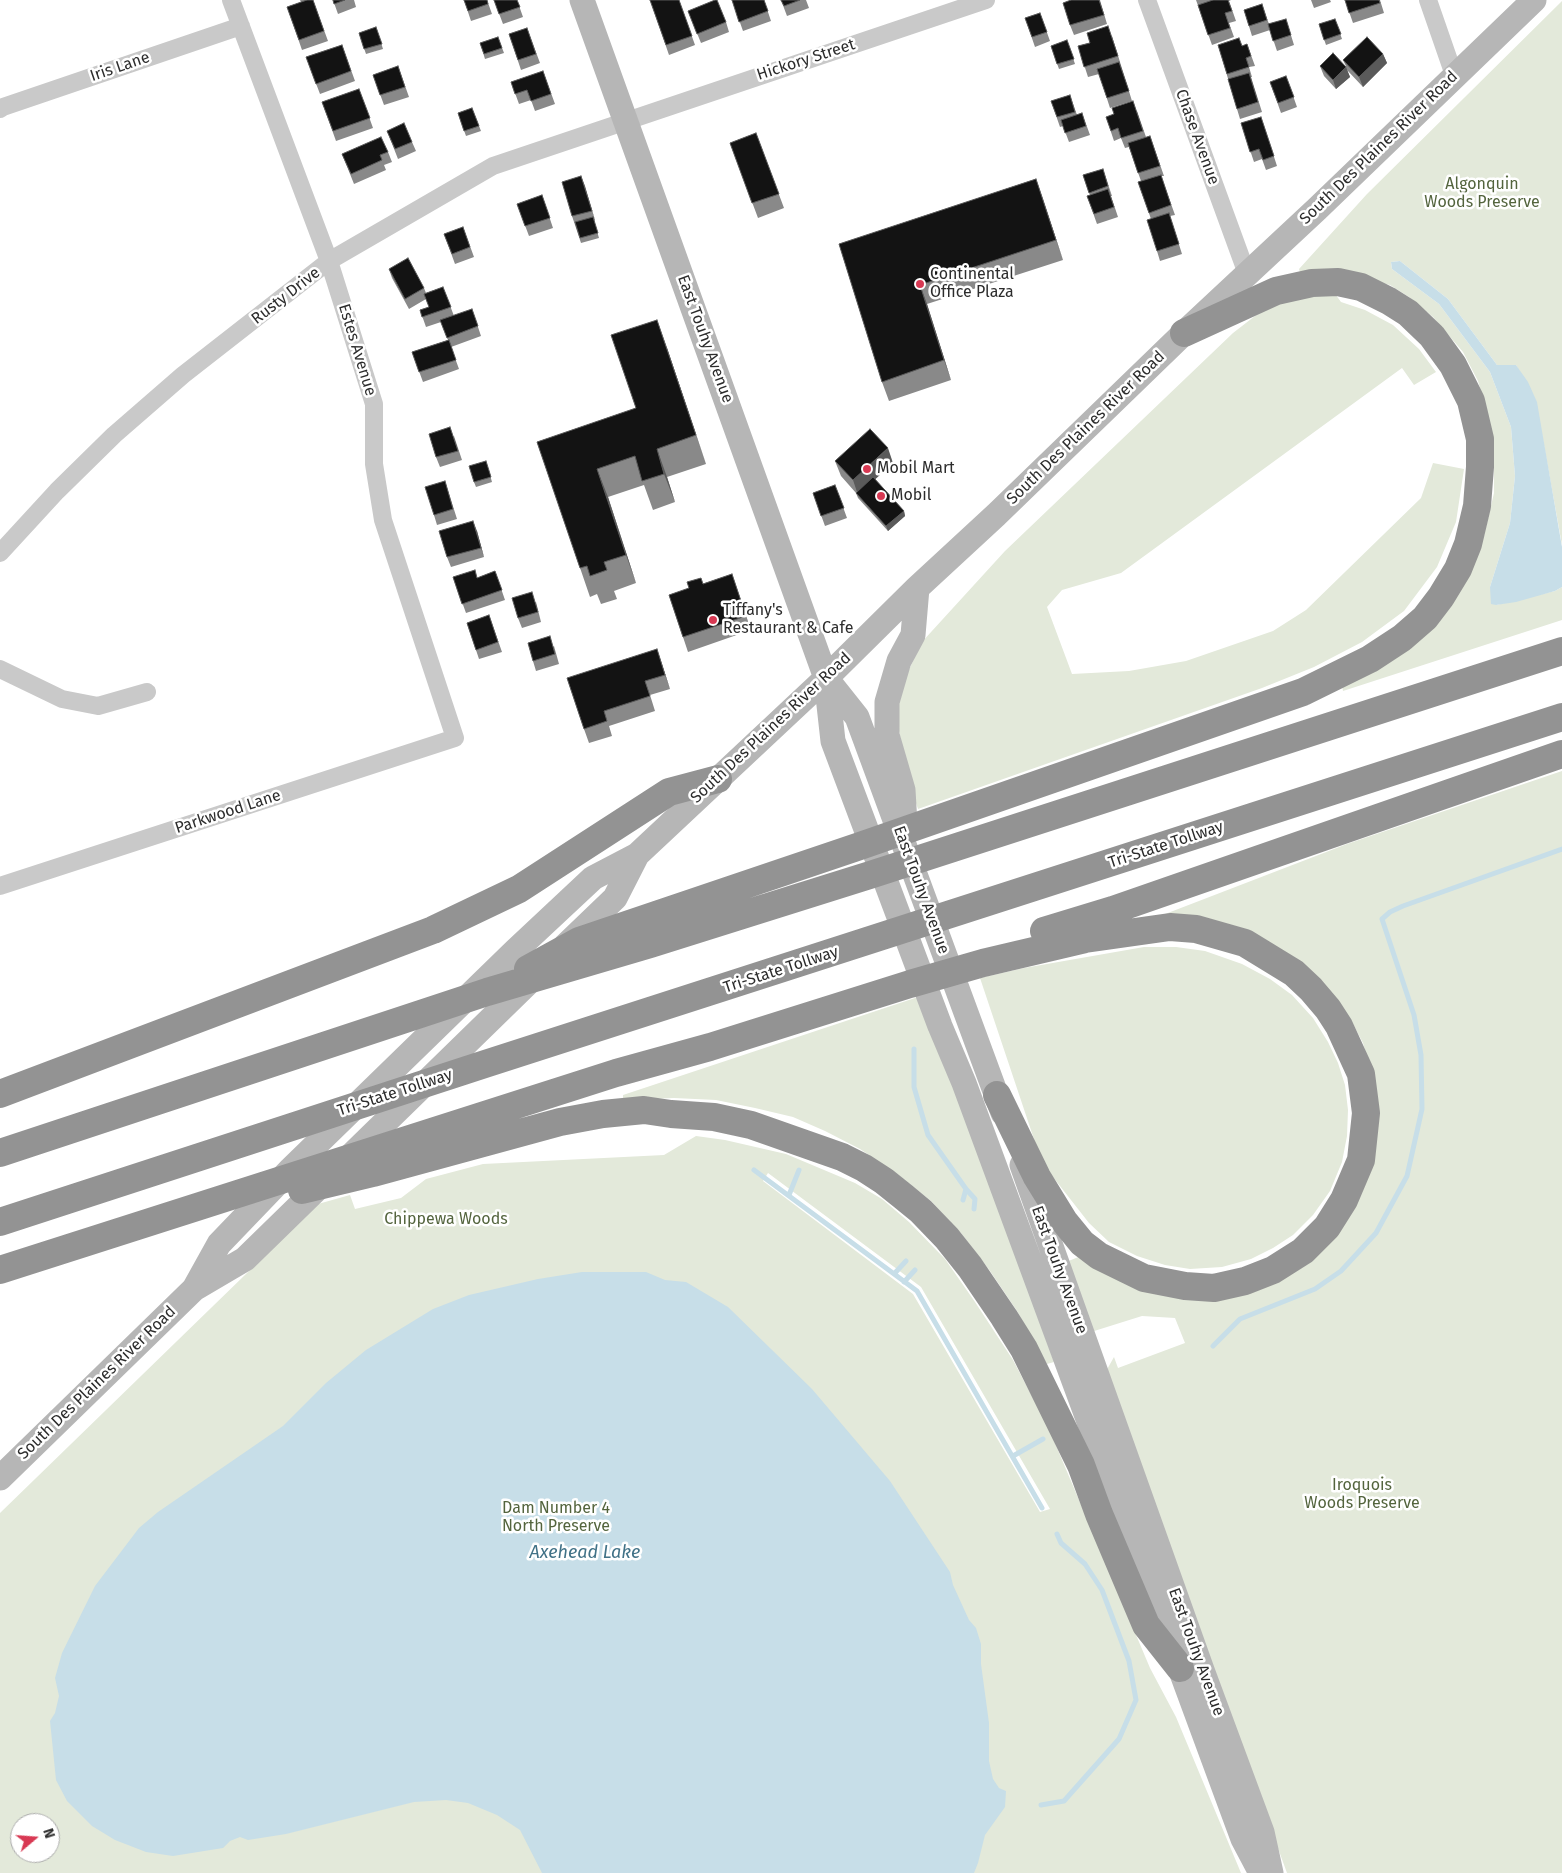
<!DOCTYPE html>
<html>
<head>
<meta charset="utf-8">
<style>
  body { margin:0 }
  #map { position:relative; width:1562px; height:1873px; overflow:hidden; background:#fff; font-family:"Fira Sans",sans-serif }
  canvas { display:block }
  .north { position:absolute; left:10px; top:1813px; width:50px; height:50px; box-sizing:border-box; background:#fff; border:1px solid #ababab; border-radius:50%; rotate:72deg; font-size:14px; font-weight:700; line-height:20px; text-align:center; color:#2c2c2c }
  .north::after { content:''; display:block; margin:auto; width:18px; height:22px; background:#d83953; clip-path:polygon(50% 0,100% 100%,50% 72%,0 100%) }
</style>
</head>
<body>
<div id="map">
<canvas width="1562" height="1873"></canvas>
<div class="north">N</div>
</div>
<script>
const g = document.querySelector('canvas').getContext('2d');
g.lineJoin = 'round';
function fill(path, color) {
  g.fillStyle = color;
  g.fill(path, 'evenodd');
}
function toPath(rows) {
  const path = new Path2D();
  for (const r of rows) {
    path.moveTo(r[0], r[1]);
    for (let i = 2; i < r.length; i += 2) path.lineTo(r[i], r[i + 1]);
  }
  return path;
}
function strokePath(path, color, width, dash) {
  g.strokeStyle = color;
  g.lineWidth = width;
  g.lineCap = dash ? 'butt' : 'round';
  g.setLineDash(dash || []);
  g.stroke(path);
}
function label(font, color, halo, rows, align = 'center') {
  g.font = font + ' "Fira Sans",sans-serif';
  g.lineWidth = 5;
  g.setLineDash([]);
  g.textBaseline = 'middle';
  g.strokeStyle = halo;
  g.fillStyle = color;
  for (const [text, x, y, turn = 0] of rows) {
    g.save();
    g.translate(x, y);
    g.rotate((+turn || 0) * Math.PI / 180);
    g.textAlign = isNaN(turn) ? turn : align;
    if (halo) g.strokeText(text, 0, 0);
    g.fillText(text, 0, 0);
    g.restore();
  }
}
fill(toPath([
  [1562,1,1562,545,1536,401,1516,365,1497,365,1448,299,1400,261,1391,262,1392,269,1439,304,1490,372,1511,427,1515,476,1510,523,1490,587,1496,605,1555,591,1562,587,1562,620,1343,691,1342,686,1484,536,1494,493,1494,456,1489,419,1478,381,1463,352,1433,317,1409,297,1390,285,1373,281,1301,276,1299,269,1367,194],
  [1333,291,1341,302,1365,310,1393,325,1419,349,1436,372,1414,385,1402,368,1121,573,1062,590,1047,607,1072,674,1129,671,1186,661,1273,631,1306,610,1421,498,1433,463,1464,469,1456,522,1437,567,1404,611,1362,642,1314,667,1262,688,918,809,906,774,897,718,900,690,921,643,1005,551,1233,333,1255,316,1275,305],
  [1562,771,1562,1873,1287,1873,1105,1373,1114,1357,1118,1368,1185,1343,1175,1318,1142,1316,1091,1332,1066,1262,1081,1256,1189,1297,1336,1232,1373,1078,1363,1043,1353,1024,1332,994,1160,916,1347,844],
  [1144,947,1176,947,1205,951,1242,964,1270,979,1292,995,1313,1018,1328,1042,1338,1063,1345,1085,1348,1110,1347,1136,1342,1162,1330,1191,1313,1215,1293,1235,1273,1248,1251,1259,1222,1267,1190,1269,1165,1265,1137,1256,1109,1242,1089,1223,1042,1163,980,978,1024,968],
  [918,997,953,1081,1054,1362,1047,1364,1017,1311,990,1271,961,1233,931,1201,896,1173,860,1149,825,1131,793,1117,755,1108,716,1100,674,1098,623,1100,623,1095],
  [696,1136,725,1140,786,1154,855,1183,882,1199,909,1222,945,1259,975,1302,1013,1360,1049,1429,1150,1668,1176,1717,1241,1873,0,1873,0,1513,318,1204,350,1195,355,1209,401,1198,426,1179,483,1164,664,1155],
  [768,1173,921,1287,1050,1509,1040,1512,913,1294,763,1181],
  [20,1823,50,1823,50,1853,20,1853]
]), '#e3e9da');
fill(toPath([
  [1400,261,1448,299,1497,365,1516,365,1528,382,1537,402,1562,547,1562,587,1555,591,1516,602,1496,605,1491,604,1490,587,1510,523,1515,476,1511,427,1490,372,1439,304,1392,269,1391,262],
  [582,1272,646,1272,665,1280,686,1282,728,1307,812,1389,890,1481,950,1572,953,1585,969,1620,976,1628,981,1644,981,1664,989,1723,989,1761,993,1779,999,1788,1006,1791,1005,1807,985,1835,978,1863,974,1873,542,1873,520,1830,497,1815,468,1803,446,1800,414,1802,286,1834,248,1840,240,1837,230,1841,223,1848,173,1856,146,1852,115,1840,92,1826,67,1801,56,1780,50,1721,55,1713,59,1696,55,1678,62,1653,95,1586,139,1528,158,1512,283,1426,326,1383,366,1350,433,1309,469,1295,538,1279]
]), '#c7dee8');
strokePath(toPath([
  [914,1049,914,1087,928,1135,966,1189,963,1200],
  [754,1170,917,1291,1042,1508],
  [966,1189,975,1199,974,1209],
  [789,1195,799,1170],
  [894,1274,906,1261],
  [904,1282,915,1270],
  [1213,1346,1240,1319,1315,1289,1341,1271,1376,1233,1407,1176,1422,1109,1421,1055,1414,1015,1382,919,1390,912,1403,906,1562,849],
  [1013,1456,1043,1439],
  [1041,1805,1064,1801,1119,1739,1136,1700,1129,1661,1102,1590,1085,1564,1061,1543,1057,1534]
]), '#c7dee8', 5);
strokePath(toPath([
  [1147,0,1247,274],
  [1428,0,1454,75],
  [0,109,3,107,241,26],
  [0,553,57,491,114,435,183,375,329,261,493,166,986,0],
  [0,669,62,699,98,706,147,692],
  [0,886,455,738,383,520,374,464,374,404,329,261,231,0]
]), '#c9c9c9', 18);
strokePath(toPath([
  [582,0,826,678,833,741,940,1026,964,1083,1243,1839,1261,1873],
  [826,678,857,717,1003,1113],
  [905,824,903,790,887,735,887,702,899,661,913,635,917,588],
  [565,946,615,898,637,855],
  [1022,1165,1202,1670,1262,1832,1271,1873],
  [194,1289,219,1244,291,1169,515,951,593,878,637,855,826,678,917,588,996,515,1184,333,1317,209,1534,0],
  [0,1478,194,1289,245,1259,535,976]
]), '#b6b6b6', 25);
strokePath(toPath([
  [1044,931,1113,910,1562,754],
  [528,969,579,941,860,846,1303,692,1370,659,1402,638,1425,618,1441,597,1458,569,1468,544,1477,506,1480,467,1480,439,1471,401,1453,365,1432,336,1408,313,1389,301,1361,287,1338,282,1312,283,1276,291,1184,333],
  [0,1094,433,930,519,889,669,792,718,779],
  [0,1153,487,992,650,944,870,875,1562,651],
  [302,1190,373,1173,560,1122,603,1114,644,1110,671,1114,714,1117,751,1125,842,1157,864,1168,884,1181,904,1197,921,1211,947,1238,970,1267,1004,1317,1024,1349,1081,1465,1099,1514,1146,1625,1180,1668],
  [0,1222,485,1064,1562,717],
  [0,1270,616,1073,710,1047,910,984,983,963,1085,939,1170,927,1196,929,1245,943,1294,973,1311,989,1328,1009,1339,1026,1361,1074,1366,1113,1361,1160,1344,1200,1327,1227,1303,1251,1273,1270,1245,1281,1214,1288,1185,1286,1144,1278,1099,1256,1082,1243,1064,1221,1037,1177,997,1095]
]), '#939393', 28);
fill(toPath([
  [300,0,313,0,328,41,302,50,287,7,301,2],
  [333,0,354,0,356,7,338,14],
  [464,0,487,0,492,14,471,21],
  [494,0,517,0,523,17,503,24],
  [650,0,679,0,695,45,669,55],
  [732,0,764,0,771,21,743,31],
  [781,0,806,0,809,8,787,16],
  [1071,0,1100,0,1107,24,1074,35,1070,25],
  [1196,0,1231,0,1229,1,1236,21,1229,23,1234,37,1212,45],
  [1311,0,1330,0,1331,2,1314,8],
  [1345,0,1380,0,1384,13,1353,23],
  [1262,4,1269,24,1286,19,1294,45,1277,51,1270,30,1252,36,1244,10],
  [688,11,726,22,729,32,701,43],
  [1040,13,1050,41,1035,47,1025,18],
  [1335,19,1342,39,1326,45,1319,24],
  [376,27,383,49,366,54,359,33],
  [527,28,540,63,521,70,509,34],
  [1112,36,1132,101,1110,108,1099,74,1088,77,1078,46],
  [498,37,504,53,485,59,480,43],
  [1067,40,1075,64,1059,69,1051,46],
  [1247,44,1255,66,1249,67,1252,77,1251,77,1262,112,1240,119,1218,45,1242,46],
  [342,45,355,81,320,94,306,57],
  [1383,54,1387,63,1363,87,1347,70,1350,77,1336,89,1324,76,1320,66,1346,66,1343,60],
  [398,66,409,97,384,105,373,75],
  [543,71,555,104,535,111,531,100,519,104,511,82],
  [1286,76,1297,107,1281,113,1270,82],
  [359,89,373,128,336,141,322,102],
  [1070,95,1077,115,1082,113,1090,135,1069,142,1063,126,1060,127,1051,101],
  [472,108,481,131,466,136,458,113],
  [1137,111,1146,137,1150,136,1164,176,1161,176,1175,215,1170,216,1182,254,1160,261,1157,251,1151,219,1138,182,1141,181,1129,147,1125,148,1121,138,1114,141,1106,117],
  [1261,117,1277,166,1266,170,1262,159,1254,162,1241,123],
  [387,131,412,142,416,151,398,159],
  [756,133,784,208,758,218,730,143],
  [388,152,392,162,384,165,386,170,354,184,342,154],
  [1103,169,1112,196,1111,196,1118,217,1097,224,1087,196,1090,195,1083,175],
  [581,176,595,220,594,221,599,238,581,243,572,216],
  [1036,179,1063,260,927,304,951,380,889,401,882,382,839,244],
  [542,195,553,228,529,236,517,204],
  [463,227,474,257,455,264,444,234],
  [389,269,424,288,426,293,443,287,454,316,472,309,481,336,451,347,459,369,423,382,412,352,448,340,441,322,426,327,420,310,429,307,426,299,409,309,392,278],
  [667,348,706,464,667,477,675,502,653,510,644,485,608,497,636,583,614,591,617,599,601,604,597,594,590,597,537,442,636,408],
  [454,436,462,460,440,467,436,457],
  [486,461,492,482,476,487,474,482],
  [835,461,893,463,875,479,904,511,905,516,888,531,858,498,856,493,841,476],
  [445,481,457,519,437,525,434,515],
  [835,485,847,518,825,526,813,493],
  [477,531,484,557,451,567,447,557],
  [495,571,505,600,466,613,453,577,477,578],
  [732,574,751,630,688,652,669,595],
  [536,602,541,622,522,628,518,618],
  [489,615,502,652,479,659,467,623],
  [554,646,559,664,536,671,533,661],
  [657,649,670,689,650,695,655,711,609,726,612,736,589,743,584,729]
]), '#898989');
fill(toPath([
  [1383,54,1387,63,1363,87,1359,77],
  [1346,67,1350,77,1336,89,1333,80],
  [581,176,585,186,595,220,592,211],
  [1036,179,1043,199,1063,260,1056,240],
  [920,285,927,304,951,380,944,360],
  [657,320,667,348,706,464,696,435],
  [888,448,893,463,858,495,853,480],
  [657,449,667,477,675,502,664,474],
  [597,469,608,497,636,583,626,555],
  [904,511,905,516,888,531,886,526],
  [473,521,477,531,484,557,481,548],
  [657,649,662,664,670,689,665,675]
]), '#5a5a5a');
const building = toPath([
  [307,0,313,0,324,31,299,40,287,7,307,0],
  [333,0,345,0,334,4,333,0],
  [464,0,487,0,488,4,468,11,464,0],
  [494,0,517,0,520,7,499,14,494,0],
  [650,0,679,0,692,36,666,45,650,0],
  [715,0,717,0,726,22,697,34,688,11,715,0],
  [732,0,764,0,768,11,739,22,732,0],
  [781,0,800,0,784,6,781,0],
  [1071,0,1099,0,1104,15,1070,25,1063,3,1071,0],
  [1213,0,1228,0,1232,11,1225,13,1230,28,1208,35,1198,5,1213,0],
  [1345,0,1379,0,1380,3,1349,13,1345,0],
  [1262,4,1267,20,1249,26,1244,10,1262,4],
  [1040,13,1047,32,1032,37,1025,18,1040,13],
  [1286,19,1291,35,1273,41,1268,24,1286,19],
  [1335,19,1341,34,1324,40,1319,24,1335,19],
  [1108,26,1118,56,1084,67,1078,46,1090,43,1087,33,1108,26],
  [376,27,382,44,364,49,359,33,376,27],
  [527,28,536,54,518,60,509,34,527,28],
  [498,37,502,48,484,54,480,43,498,37],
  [1367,37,1383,54,1359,77,1343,60,1367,37],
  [1239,38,1242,46,1247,44,1251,56,1246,58,1249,67,1227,74,1218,45,1239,38],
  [1067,40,1074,59,1057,64,1051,46,1067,40],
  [342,45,351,71,316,84,306,57,342,45],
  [1333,53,1346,67,1333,80,1320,66,1333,53],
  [1119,62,1129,91,1107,98,1097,69,1119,62],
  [398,66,405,87,380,95,373,75,398,66],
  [543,71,551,94,531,101,527,90,515,94,511,82,543,71],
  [1249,73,1258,102,1237,109,1228,79,1249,73],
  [1286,76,1294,97,1278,103,1270,82,1286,76],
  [359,89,370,118,333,131,322,102,359,89],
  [1070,95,1075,112,1057,117,1051,101,1070,95],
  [1133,101,1143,131,1121,138,1118,128,1111,131,1106,117,1114,114,1112,108,1133,101],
  [472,108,479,126,464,131,458,113,472,108],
  [1082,113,1086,126,1065,133,1061,120,1082,113],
  [1261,117,1274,156,1263,160,1259,149,1250,152,1241,123,1261,117],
  [404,123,412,142,395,149,387,131,404,123],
  [756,133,779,194,752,203,730,143,756,133],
  [1150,136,1160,166,1138,173,1128,143,1150,136],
  [381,137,388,152,380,155,382,160,351,174,342,154,381,137],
  [1103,169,1108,186,1089,193,1083,175,1103,169],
  [1161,175,1171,205,1149,213,1138,182,1161,175],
  [581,176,592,211,572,216,562,182,581,176],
  [1036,179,1056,240,920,285,944,360,882,382,839,244,1036,179],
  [1108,189,1114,207,1094,214,1087,196,1108,189],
  [542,195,550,218,525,226,517,204,542,195],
  [1169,213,1179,244,1157,251,1147,220,1169,213],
  [593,217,598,233,580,238,575,222,593,217],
  [463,227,470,247,452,254,444,234,463,227],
  [408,258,424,288,405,299,389,269,408,258],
  [443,287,451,307,422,317,420,310,429,307,424,294,443,287],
  [472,309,478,326,447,338,440,320,472,309],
  [657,320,696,435,657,449,664,474,642,481,635,456,597,469,626,555,604,562,607,570,590,576,587,566,580,568,537,442,636,408,611,335,657,320],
  [449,340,456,360,419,372,412,352,449,340],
  [450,427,458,451,436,457,429,434,450,427],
  [870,429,888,448,853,480,835,461,870,429],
  [486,461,491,477,474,482,469,466,486,461],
  [873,477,904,511,886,526,856,493,873,477],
  [445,481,453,509,434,515,425,487,445,481],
  [835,485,844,508,821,516,813,493,835,485],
  [473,521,481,548,447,557,439,531,473,521],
  [475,570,477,578,495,571,502,590,462,604,453,577,475,570],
  [732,574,746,616,683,637,669,595,689,588,687,582,701,578,703,584,732,574],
  [532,592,538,612,518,618,512,598,532,592],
  [489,615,498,642,476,650,467,623,489,615],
  [550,636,555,654,533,661,528,643,550,636],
  [657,649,665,675,645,681,650,696,604,711,607,721,584,729,567,678,657,649]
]);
fill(building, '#131313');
strokePath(building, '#5a5a5a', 1);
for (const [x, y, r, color] of [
  [920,284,5,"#d83953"],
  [867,469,5,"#d83953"],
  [881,496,5,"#d83953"],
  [713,620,5,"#d83953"]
]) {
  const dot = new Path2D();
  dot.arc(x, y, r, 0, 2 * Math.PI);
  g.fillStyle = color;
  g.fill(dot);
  strokePath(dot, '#fff', 2);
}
label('16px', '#2c2c2c', '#fff', [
  ["Hickory Street",806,60,-18],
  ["Iris Lane",120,67,-19],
  ["Chase Avenue",1197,137,70],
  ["South Des Plaines River Road",1379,148,-44],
  ["Rusty Drive",286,296,-38],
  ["East Touhy Avenue",705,339,70],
  ["Estes Avenue",357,350,73],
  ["South Des Plaines River Road",1086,428,-44],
  ["South Des Plaines River Road",771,728,-43],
  ["Parkwood Lane",228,812,-18],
  ["Tri-State Tollway",1166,845,-18],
  ["East Touhy Avenue",921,890,70],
  ["Tri-State Tollway",781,970,-18],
  ["Tri-State Tollway",395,1093,-18],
  ["East Touhy Avenue",1059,1270,70],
  ["South Des Plaines River Road",97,1383,-44],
  ["East Touhy Avenue",1196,1652,70]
]);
label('16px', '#53643d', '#fff', [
  ["Algonquin",1482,185],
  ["Woods Preserve",1482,203],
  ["Chippewa Woods",446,1220],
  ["Iroquois",1362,1486],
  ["Woods Preserve",1362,1504],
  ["Dam Number 4",556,1509],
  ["North Preserve",556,1527]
]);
label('16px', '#2c2c2c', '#fff', [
  ["Continental",930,275],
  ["Office Plaza",930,293],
  ["Mobil Mart",877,469],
  ["Mobil",891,496],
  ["Tiffany's",723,611],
  ["Restaurant & Cafe",723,629]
], 'left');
label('italic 18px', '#417287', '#fff', [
  ["Axehead Lake",585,1553]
]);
</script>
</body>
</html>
